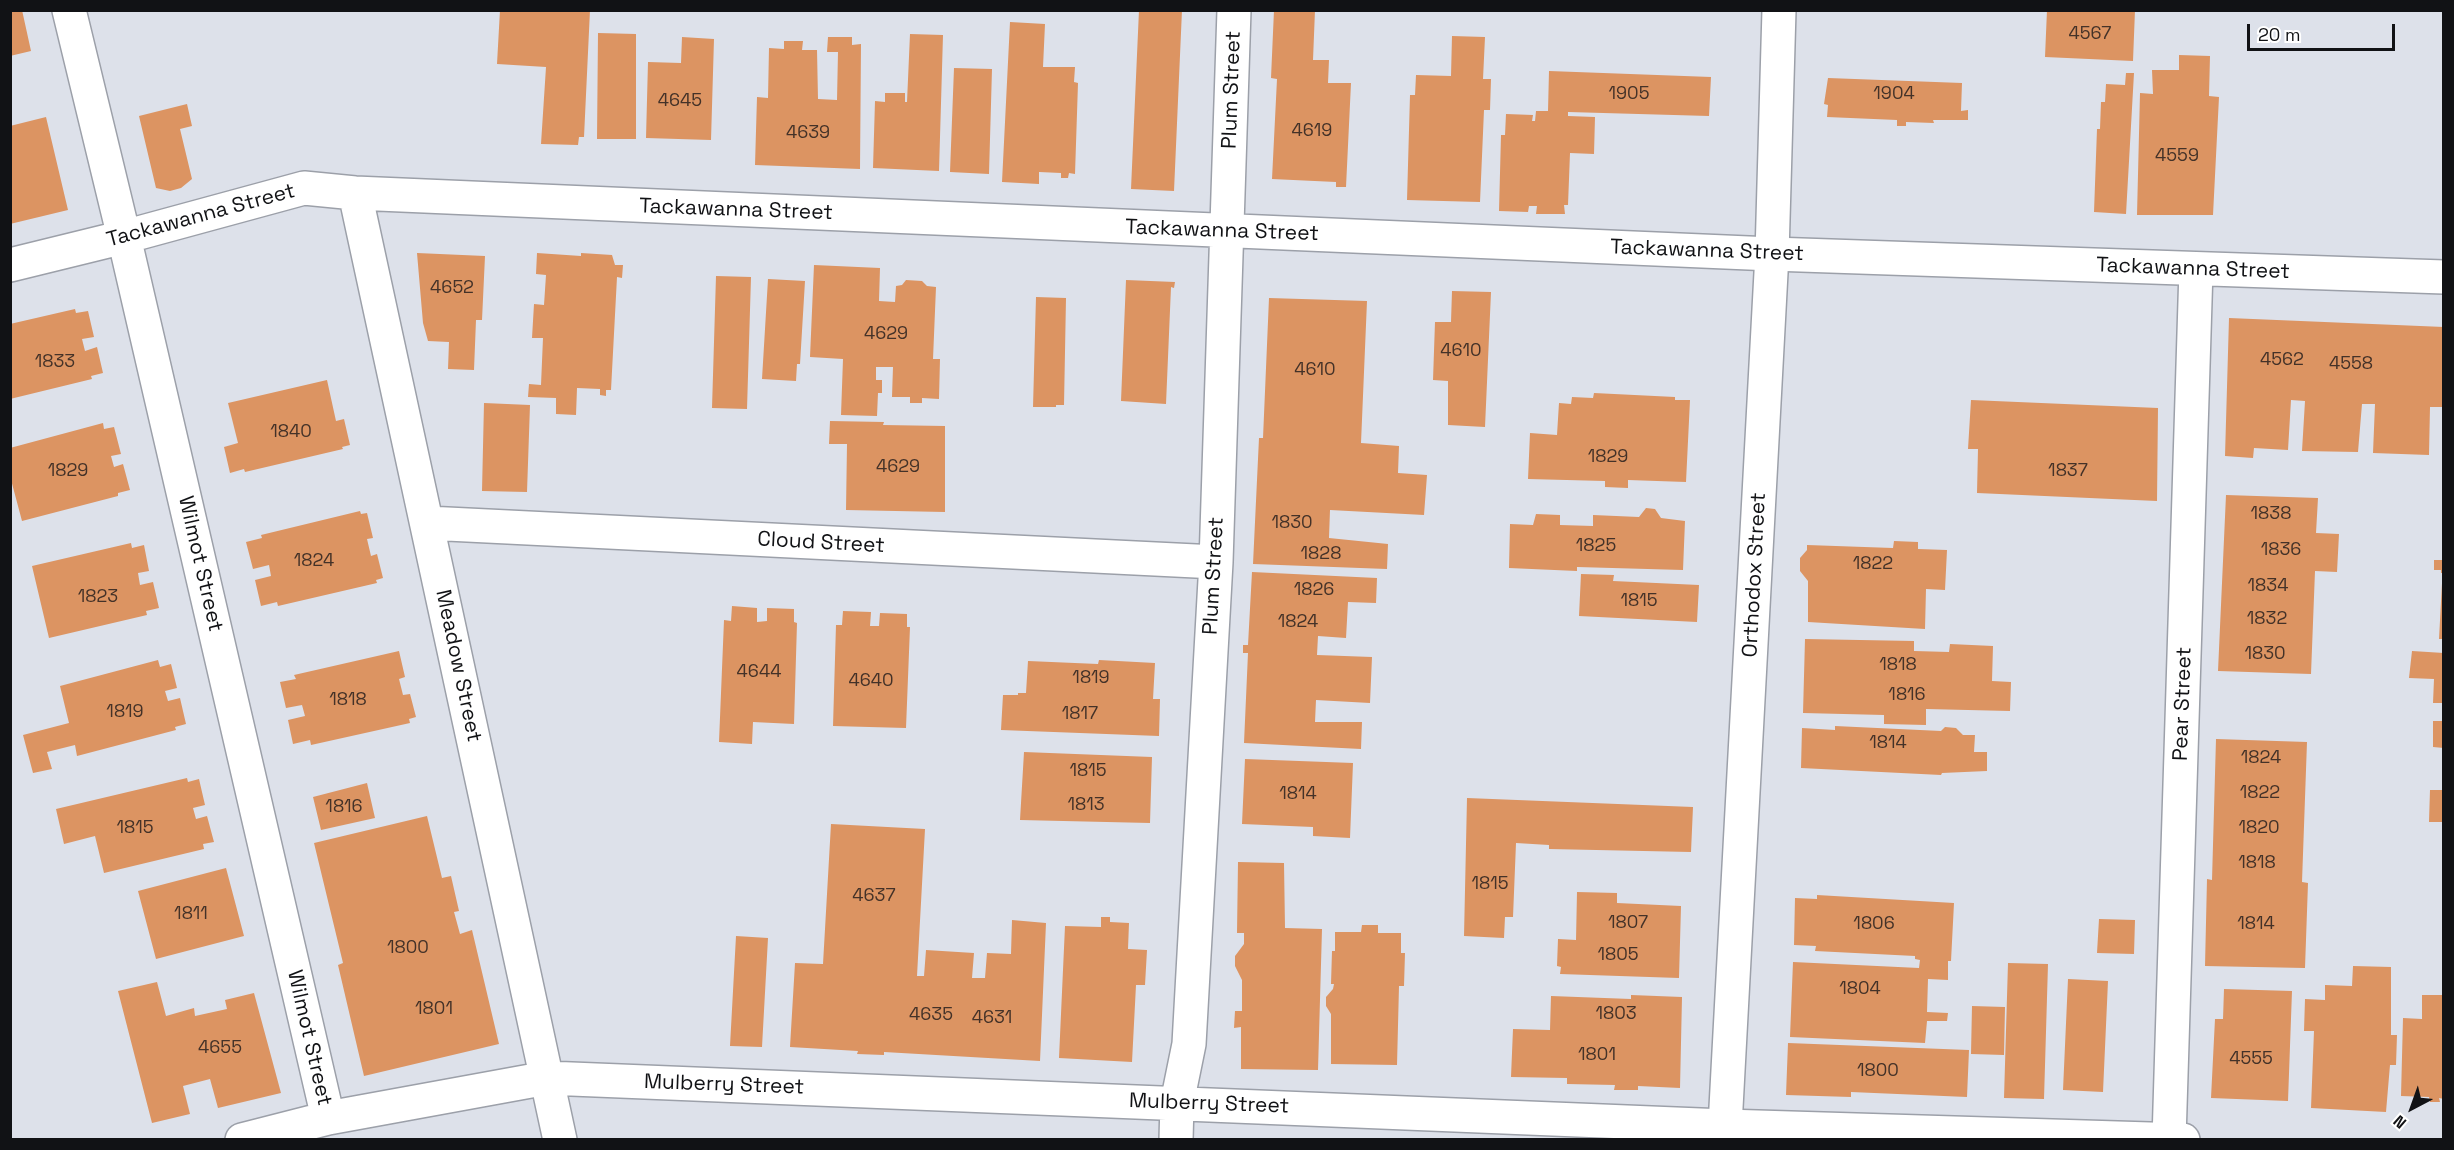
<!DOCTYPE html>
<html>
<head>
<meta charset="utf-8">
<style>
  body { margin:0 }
  #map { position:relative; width:2454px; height:1150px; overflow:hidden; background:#dde1ea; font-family:"Space Grotesk",sans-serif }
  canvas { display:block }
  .frame { position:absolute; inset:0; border:12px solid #111215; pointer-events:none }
  .north { position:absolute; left:2382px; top:1078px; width:60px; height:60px; -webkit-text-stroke:4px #fff; paint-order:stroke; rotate:221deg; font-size:16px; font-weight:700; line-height:24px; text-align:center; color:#111215 }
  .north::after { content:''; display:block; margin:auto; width:21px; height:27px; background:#111215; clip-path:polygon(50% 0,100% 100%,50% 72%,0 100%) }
  .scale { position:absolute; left:2247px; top:24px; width:148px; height:27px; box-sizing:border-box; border:3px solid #111215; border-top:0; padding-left:8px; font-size:18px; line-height:21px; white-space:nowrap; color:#111215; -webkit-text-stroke:4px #fff; paint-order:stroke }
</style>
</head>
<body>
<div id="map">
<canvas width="2454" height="1150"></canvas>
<div class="frame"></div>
<div class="north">N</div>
<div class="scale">20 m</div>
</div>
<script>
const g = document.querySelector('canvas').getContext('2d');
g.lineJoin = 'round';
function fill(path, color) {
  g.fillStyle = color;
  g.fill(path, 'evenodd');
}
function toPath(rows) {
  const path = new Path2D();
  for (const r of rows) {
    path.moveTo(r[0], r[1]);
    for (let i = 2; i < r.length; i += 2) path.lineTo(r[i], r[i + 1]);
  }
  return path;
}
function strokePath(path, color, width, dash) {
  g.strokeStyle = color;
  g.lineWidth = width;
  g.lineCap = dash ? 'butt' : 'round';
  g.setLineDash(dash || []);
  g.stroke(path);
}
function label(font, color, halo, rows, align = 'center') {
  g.font = font + ' "Space Grotesk",sans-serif';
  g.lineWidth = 5;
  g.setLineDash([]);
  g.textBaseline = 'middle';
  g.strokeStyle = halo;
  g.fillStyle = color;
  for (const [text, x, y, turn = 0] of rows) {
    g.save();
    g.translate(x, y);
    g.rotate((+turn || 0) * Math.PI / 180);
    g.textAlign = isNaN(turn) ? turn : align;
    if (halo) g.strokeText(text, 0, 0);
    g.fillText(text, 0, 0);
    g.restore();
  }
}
fill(toPath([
  [10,10,22,10,31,51,10,56],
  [500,10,590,10,584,137,579,137,578,145,541,144,546,67,497,64],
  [1139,10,1182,10,1174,191,1131,189],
  [1274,10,1315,10,1313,60,1329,60,1328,83,1351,83,1346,187,1336,187,1336,182,1272,179,1277,79,1271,78],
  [2047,10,2135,10,2133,61,2045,57],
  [1010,22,1045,24,1043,67,1075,67,1074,82,1078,83,1075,174,1069,173,1068,178,1061,178,1061,173,1039,172,1039,184,1002,182],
  [598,33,636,34,636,139,597,139],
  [910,34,943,35,939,171,873,168,875,101,885,102,885,93,905,93,905,102,907,102],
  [1452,36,1485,37,1483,79,1491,79,1490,110,1484,110,1480,202,1407,200,1410,95,1415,95,1416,75,1451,76],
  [682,37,714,39,711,140,646,138,648,62,681,63],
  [828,37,852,37,852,45,861,44,860,169,755,165,757,97,768,98,769,48,784,49,784,41,803,41,802,50,817,50,818,99,837,100,838,52,827,52],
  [2179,55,2210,56,2209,96,2219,97,2213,215,2137,215,2140,93,2153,94,2152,70,2179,70],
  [954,68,992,69,989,174,950,172],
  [1549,71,1711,77,1709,116,1568,112,1568,116,1595,117,1594,154,1570,153,1568,205,1564,205,1565,214,1536,214,1537,206,1529,206,1528,212,1499,211,1501,135,1505,135,1506,114,1533,115,1532,121,1535,121,1536,111,1548,111],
  [2126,73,2134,73,2126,214,2094,212,2097,129,2100,129,2101,102,2105,102,2106,84,2125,85],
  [1828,78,1962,83,1961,111,1968,110,1968,120,1933,120,1934,123,1906,122,1906,126,1897,126,1897,120,1827,117,1828,105,1824,104],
  [187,104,192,126,180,129,192,179,181,188,170,191,156,188,139,116],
  [46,117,68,210,10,224,10,126],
  [417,253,485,256,482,320,476,320,474,370,448,369,449,342,428,341,423,323],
  [537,253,581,256,581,253,612,255,615,265,623,265,622,278,617,277,611,390,606,390,606,396,600,395,600,389,577,388,576,415,556,414,556,398,528,397,529,384,541,385,543,338,532,338,534,304,544,305,546,275,536,274],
  [814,265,880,268,879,301,895,302,896,286,902,285,906,280,922,281,927,286,936,287,933,359,940,359,939,399,922,398,922,403,910,403,910,397,892,397,893,367,876,367,876,380,882,380,882,393,878,393,877,416,841,415,843,359,810,357],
  [716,276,751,277,747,409,712,408],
  [768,279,805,281,800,364,797,364,796,381,762,379],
  [1126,280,1175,282,1174,288,1171,287,1166,404,1121,401],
  [1452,291,1491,292,1485,427,1448,425,1448,381,1433,380,1435,322,1451,322],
  [1036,297,1066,298,1064,405,1056,405,1056,407,1033,407],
  [1269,298,1367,301,1361,443,1399,446,1398,473,1427,475,1424,515,1330,510,1329,538,1388,544,1387,569,1253,564,1259,438,1263,438],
  [75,309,76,313,88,311,94,337,82,339,85,351,97,347,103,373,91,376,92,379,10,399,10,324],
  [2229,318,2444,327,2444,407,2430,407,2429,455,2373,453,2375,404,2362,404,2358,452,2302,451,2305,401,2291,400,2288,450,2254,448,2253,458,2225,456],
  [327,380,336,421,344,419,350,445,342,447,343,449,245,472,244,469,230,473,224,447,238,443,228,403],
  [1594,393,1675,397,1675,400,1690,400,1686,482,1628,480,1628,488,1605,487,1605,481,1528,479,1530,433,1557,435,1559,403,1571,404,1572,397,1593,398],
  [1971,400,2158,408,2157,501,1977,493,1978,449,1968,449],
  [484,403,530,405,527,492,482,491],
  [830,421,884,422,883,425,945,426,945,512,846,510,847,444,829,444],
  [103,423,104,429,114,427,121,454,111,456,114,467,123,464,130,490,118,493,118,496,22,521,10,476,10,448],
  [2226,495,2318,498,2316,533,2339,534,2337,572,2315,571,2311,674,2218,671],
  [1646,508,1655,509,1661,518,1685,521,1683,570,1577,567,1577,571,1509,568,1510,524,1533,525,1536,514,1560,515,1560,525,1593,526,1593,515,1639,517],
  [360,511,361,514,367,513,373,538,367,539,371,556,377,554,383,578,376,580,377,583,278,606,277,602,261,606,255,580,271,576,269,565,253,569,246,542,262,538,261,535],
  [1894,541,1918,542,1918,549,1947,550,1945,590,1926,589,1925,629,1808,622,1808,581,1800,571,1800,558,1807,550,1807,545,1893,548],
  [131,543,132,548,144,545,149,571,138,573,140,585,153,582,159,608,146,611,147,615,49,638,32,566],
  [2434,560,2444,560,2444,573,2441,573,2441,570,2434,570],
  [1252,572,1377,578,1376,603,1348,602,1346,638,1318,636,1317,655,1372,657,1370,703,1316,700,1315,722,1362,722,1361,749,1244,743,1248,653,1243,653,1243,645,1248,645],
  [1581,574,1614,575,1613,581,1699,585,1697,622,1579,616],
  [2442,583,2444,583,2444,639,2439,639],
  [732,606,757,608,757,622,767,621,767,608,794,609,794,622,797,623,794,724,753,722,752,744,719,742,724,620,731,621],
  [843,611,871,612,870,626,879,626,880,613,907,614,907,627,910,627,906,728,833,726,836,625,842,625],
  [1805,639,1914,641,1914,651,1949,652,1950,644,1993,646,1992,681,2011,682,2010,711,1926,709,1926,725,1884,724,1884,715,1803,713],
  [399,651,405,677,399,679,403,695,410,694,416,717,409,719,410,723,311,745,310,740,293,744,288,720,305,716,302,705,286,708,280,682,296,679,294,675],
  [2412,651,2444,653,2444,703,2433,703,2434,679,2409,678],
  [158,660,160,667,171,664,177,688,165,691,168,701,180,698,186,724,175,727,176,730,77,756,75,745,47,752,52,769,33,773,23,735,69,723,60,686],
  [1099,660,1155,663,1153,699,1160,699,1159,736,1001,730,1003,695,1018,695,1018,693,1026,693,1028,661,1098,664],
  [2433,721,2444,721,2444,748,2433,747],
  [1835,726,1941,731,1945,727,1956,728,1963,735,1975,735,1974,752,1987,752,1987,771,1942,773,1941,775,1801,768,1802,728,1835,730],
  [2216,739,2307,742,2302,882,2308,883,2305,968,2205,966,2207,879,2212,880],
  [1024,752,1152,757,1150,823,1020,820],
  [1245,759,1353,763,1350,838,1313,836,1313,827,1242,824],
  [187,778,188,782,199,779,205,805,193,808,196,819,207,816,214,842,203,844,204,849,104,873,95,836,64,844,56,809],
  [367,783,375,818,321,830,313,797],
  [2430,790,2444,790,2444,822,2429,822],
  [1467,798,1693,807,1691,852,1549,849,1549,845,1516,843,1513,917,1505,917,1504,938,1464,936],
  [427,816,442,878,451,876,459,911,454,912,460,934,472,930,499,1044,364,1076,338,965,343,963,314,843],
  [831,824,925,829,917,976,924,976,926,950,974,953,972,978,985,978,987,953,1011,954,1012,920,1046,923,1040,1061,884,1052,884,1055,857,1054,858,1051,790,1047,795,963,823,964],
  [1238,862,1284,863,1285,928,1322,929,1318,1070,1241,1069,1241,1027,1234,1028,1235,1011,1242,1011,1242,980,1235,966,1235,956,1244,944,1244,933,1237,933],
  [226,868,244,936,156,959,138,891],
  [1577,892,1617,893,1617,903,1681,906,1679,978,1560,974,1561,967,1557,966,1558,939,1576,940],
  [1817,895,1954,903,1951,961,1948,961,1948,980,1928,979,1927,1012,1948,1013,1947,1021,1927,1021,1925,1043,1790,1037,1793,962,1919,968,1920,960,1915,959,1915,956,1815,951,1816,946,1794,945,1795,898,1817,899],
  [1101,917,1110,917,1110,922,1129,923,1128,949,1147,950,1145,985,1136,985,1132,1062,1059,1058,1065,926,1101,927],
  [2099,919,2135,920,2134,954,2097,953],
  [1362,925,1378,925,1378,933,1401,933,1401,953,1405,953,1404,986,1399,986,1397,1065,1331,1064,1331,1014,1326,1006,1326,997,1333,989,1334,984,1331,984,1332,951,1335,951,1335,932,1361,932],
  [736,936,768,938,762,1047,730,1046],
  [2008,963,2048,964,2044,1099,2004,1098],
  [2353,966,2391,967,2391,1035,2397,1035,2396,1065,2390,1065,2386,1112,2311,1108,2314,1031,2304,1031,2305,999,2325,1000,2325,985,2352,986],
  [2068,979,2108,981,2103,1092,2063,1090],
  [157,982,166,1016,194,1008,195,1016,227,1009,225,1000,254,993,281,1093,218,1108,210,1079,183,1086,190,1114,152,1123,118,991],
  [2224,989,2292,991,2288,1101,2211,1098,2215,1019,2223,1019],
  [1631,995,1682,997,1680,1088,1638,1086,1638,1090,1614,1090,1615,1085,1567,1084,1567,1078,1511,1077,1513,1029,1550,1030,1551,996,1631,999],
  [2422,995,2444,995,2444,1099,2439,1098,2440,1102,2430,1102,2429,1097,2401,1096,2403,1018,2422,1019],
  [1972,1006,2005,1007,2004,1055,1971,1054],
  [1788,1043,1969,1050,1967,1097,1851,1092,1851,1097,1786,1095]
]), '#dc9462');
const street = toPath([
  [69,10,124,237,328,1118],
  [355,193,560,1140],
  [10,265,124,237,304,188,355,193,1772,254,2444,277],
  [427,523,1216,562],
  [2169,1139,2196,269],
  [242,1140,328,1118,547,1078,1725,1126,2183,1140],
  [1176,1140,1177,1103,1189,1044,1216,562,1234,10]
]);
const secondary = toPath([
  [1728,1140,1725,1126,1772,254,1779,10]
]);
strokePath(street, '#9ca0a9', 36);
strokePath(secondary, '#9ca0a9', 36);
strokePath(street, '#fff', 33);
strokePath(secondary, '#fff', 33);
label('18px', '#443228', null, [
  ["4567",2090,34],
  ["1905",1629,94],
  ["1904",1894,94],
  ["4645",680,101],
  ["4619",1312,131],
  ["4639",808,133],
  ["4559",2177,156],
  ["4652",452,288],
  ["4629",886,334],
  ["4610",1461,351],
  ["4562",2282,360],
  ["1833",55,362],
  ["4558",2351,364],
  ["4610",1315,370],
  ["1840",291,432],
  ["1829",1608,457],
  ["4629",898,467],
  ["1829",68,471],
  ["1837",2068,471],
  ["1838",2271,514],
  ["1830",1292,523],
  ["1825",1596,546],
  ["1836",2281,550],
  ["1828",1321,554],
  ["1824",314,561],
  ["1822",1873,564],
  ["1834",2268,586],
  ["1826",1314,590],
  ["1823",98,597],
  ["1815",1639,601],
  ["1832",2267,619],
  ["1824",1298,622],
  ["1830",2265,654],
  ["1818",1898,665],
  ["4644",759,672],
  ["1819",1091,678],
  ["4640",871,681],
  ["1816",1907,695],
  ["1818",348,700],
  ["1819",125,712],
  ["1817",1080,714],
  ["1814",1888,743],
  ["1824",2261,758],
  ["1815",1088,771],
  ["1822",2260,793],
  ["1814",1298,794],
  ["1813",1086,805],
  ["1816",344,807],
  ["1815",135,828],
  ["1820",2259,828],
  ["1818",2257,863],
  ["1815",1490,884],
  ["4637",874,896],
  ["1811",191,914],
  ["1807",1628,923],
  ["1806",1874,924],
  ["1814",2256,924],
  ["1800",408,948],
  ["1805",1618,955],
  ["1804",1860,989],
  ["1801",434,1009],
  ["1803",1616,1014],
  ["4635",931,1015],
  ["4631",992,1018],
  ["4655",220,1048],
  ["1801",1597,1055],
  ["4555",2251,1059],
  ["1800",1878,1071]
]);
label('21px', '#111215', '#fff', [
  ["Plum Street",1232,90,-88],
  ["Tackawanna Street",736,210,2],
  ["Tackawanna Street",201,216,-15],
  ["Tackawanna Street",1222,231,2],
  ["Tackawanna Street",1707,251,2],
  ["Tackawanna Street",2193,269,2],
  ["Cloud Street",821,543,3],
  ["Wilmot Street",200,564,77],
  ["Orthodox Street",1755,575,-87],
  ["Plum Street",1214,576,-87],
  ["Meadow Street",458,666,78],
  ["Pear Street",2183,704,-88],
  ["Wilmot Street",309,1038,77],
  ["Mulberry Street",724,1085,2],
  ["Mulberry Street",1209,1104,2]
]);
</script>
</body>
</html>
